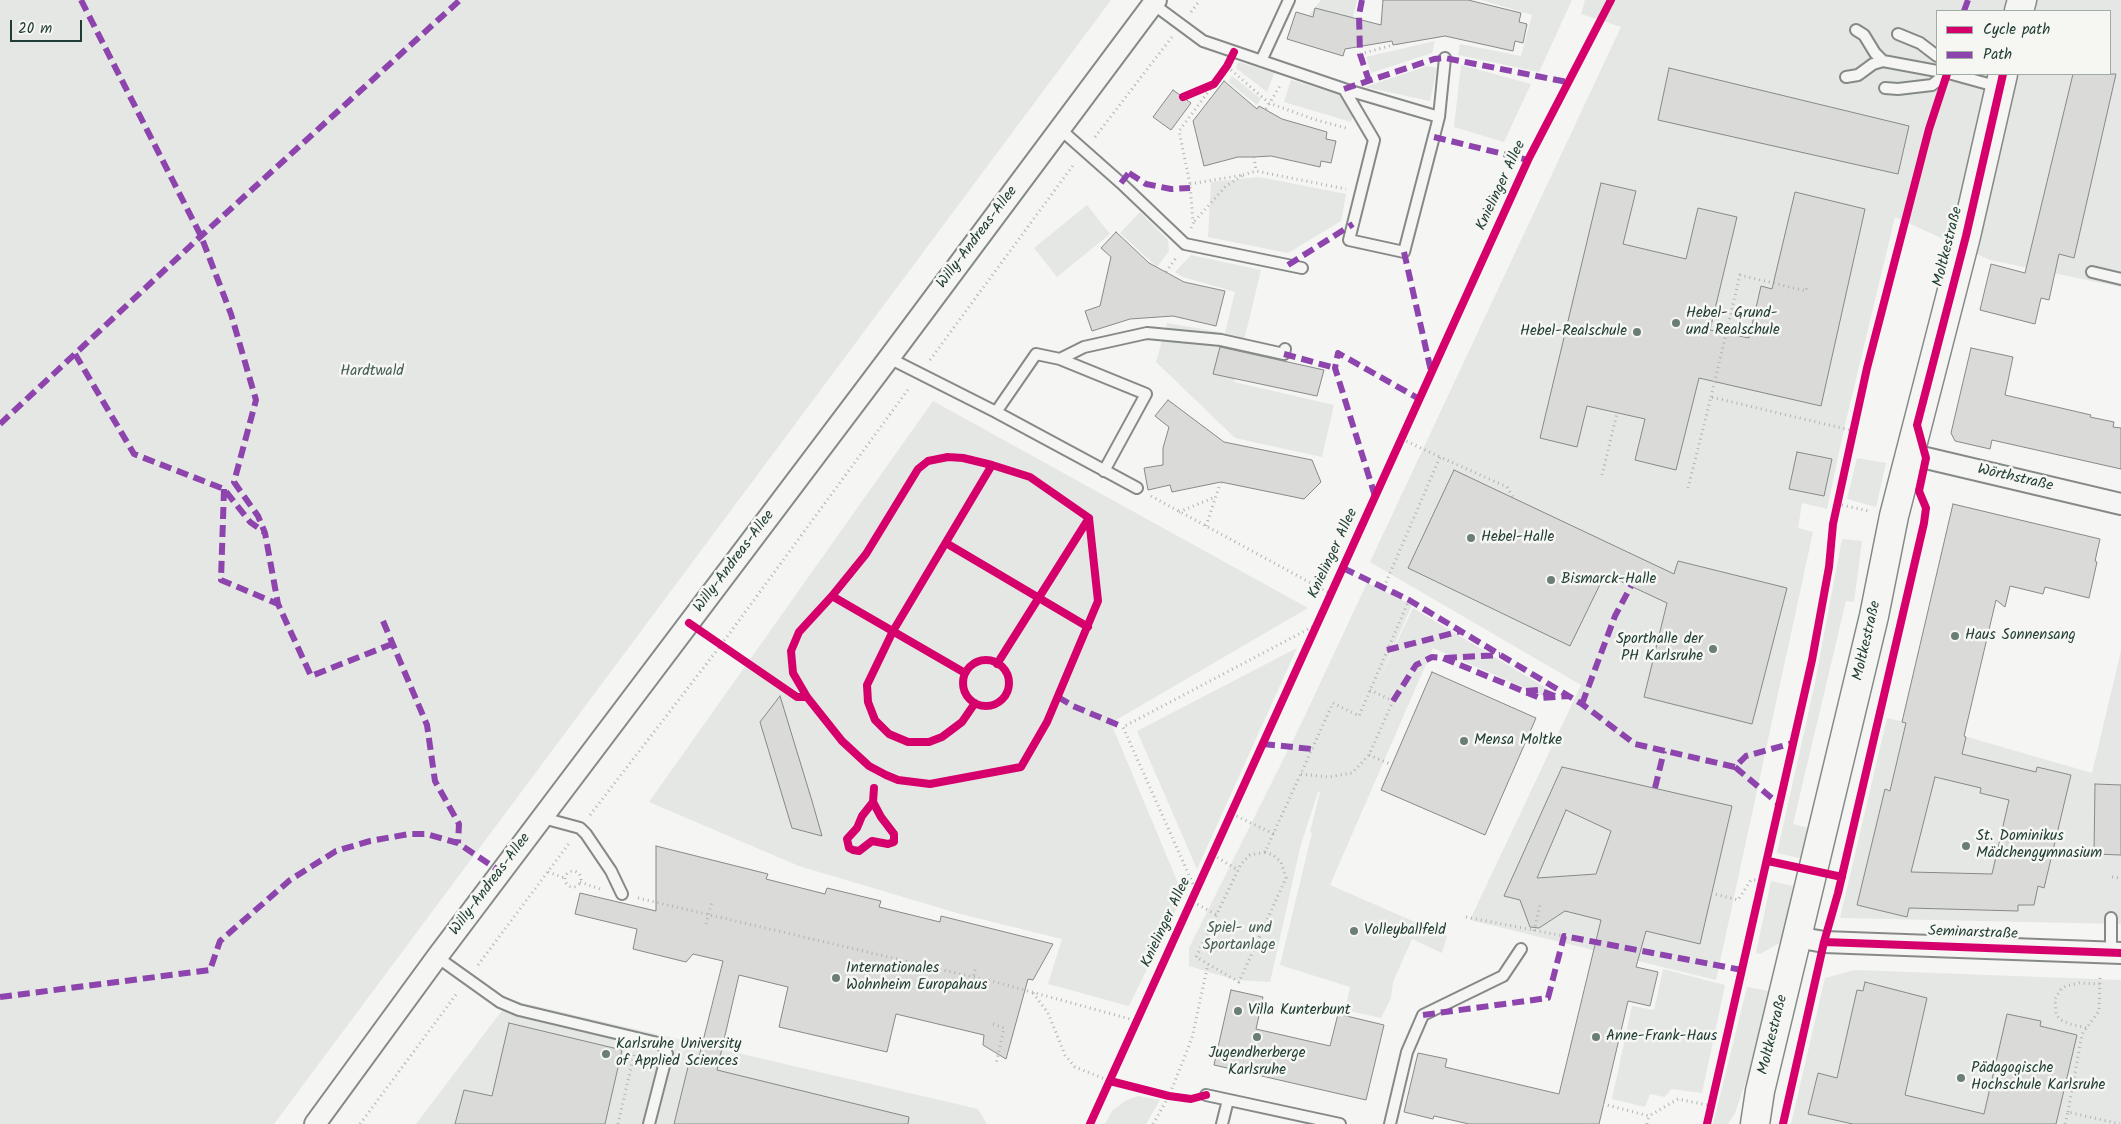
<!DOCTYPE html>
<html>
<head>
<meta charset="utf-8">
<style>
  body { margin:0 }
  #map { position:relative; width:2121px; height:1124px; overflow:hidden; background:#f5f5f3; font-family:Kalam,sans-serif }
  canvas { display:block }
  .legend { position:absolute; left:1936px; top:10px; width:175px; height:65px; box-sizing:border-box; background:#f6f6f2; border:1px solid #a0aca6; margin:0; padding:6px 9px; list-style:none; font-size:15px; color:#1f3d34 }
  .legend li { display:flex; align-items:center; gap:10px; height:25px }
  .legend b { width:25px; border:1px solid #a0aca6 }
  .scale { position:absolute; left:10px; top:20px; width:72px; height:22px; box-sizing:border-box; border:2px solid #1f3d34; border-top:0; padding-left:6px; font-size:15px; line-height:18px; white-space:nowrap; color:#1f3d34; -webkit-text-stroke:4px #f6f6f2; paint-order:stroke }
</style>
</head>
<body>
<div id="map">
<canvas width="2121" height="1124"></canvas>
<ul class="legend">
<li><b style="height:6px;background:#d6006c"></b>Cycle path</li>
<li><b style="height:6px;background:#8e44ad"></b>Path</li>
</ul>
<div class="scale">20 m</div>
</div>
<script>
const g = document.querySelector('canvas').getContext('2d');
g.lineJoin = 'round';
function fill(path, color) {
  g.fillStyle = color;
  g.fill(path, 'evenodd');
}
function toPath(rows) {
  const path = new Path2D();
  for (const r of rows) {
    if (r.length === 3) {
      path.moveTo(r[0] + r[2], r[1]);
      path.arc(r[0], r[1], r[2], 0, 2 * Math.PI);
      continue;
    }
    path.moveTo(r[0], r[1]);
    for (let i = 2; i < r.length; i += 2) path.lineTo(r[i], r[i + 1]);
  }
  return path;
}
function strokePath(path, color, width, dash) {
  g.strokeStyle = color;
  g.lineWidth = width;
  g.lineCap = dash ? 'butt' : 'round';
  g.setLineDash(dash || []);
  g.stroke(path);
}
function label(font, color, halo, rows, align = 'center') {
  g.font = font + ' Kalam,sans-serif';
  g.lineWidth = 5;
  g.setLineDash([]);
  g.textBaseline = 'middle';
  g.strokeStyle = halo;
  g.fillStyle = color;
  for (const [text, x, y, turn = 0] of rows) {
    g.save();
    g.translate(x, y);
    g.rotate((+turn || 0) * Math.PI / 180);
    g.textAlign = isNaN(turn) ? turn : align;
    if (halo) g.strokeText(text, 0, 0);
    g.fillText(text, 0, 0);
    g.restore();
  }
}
fill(toPath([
  [1585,0,2121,0,2121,287,1990,260,1895,217,1844,429,1827,509,1802,503,1798,528,1813,532,1716,980,1470,920,1581,685,1370,562,1621,27,1581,14],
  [1937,11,2110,11,2110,74,1937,74],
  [2121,651,2121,924,1840,918,1887,718,1964,736,2092,773],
  [1855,970,2121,980,2121,1124,1791,1124,1825,978],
  [510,1000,978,1109,987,1124,416,1124]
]), '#e5e7e4');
fill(toPath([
  [0,0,1111,0,274,1124,0,1124],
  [1321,0,1357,0,1351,26,1309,15],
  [1481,0,1572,0,1539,72,1458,55,1460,44,1521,56,1532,15],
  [1435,41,1432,53,1371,73,1366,57],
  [1238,62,1274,73,1267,92,1236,68],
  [1461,65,1531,84,1504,142,1454,127],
  [1427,66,1437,68,1430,101,1365,87],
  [1232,76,1261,99,1257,105,1228,82],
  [1291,80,1340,95,1354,111,1351,122,1284,102],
  [1259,177,1346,194,1341,221,1288,253,1208,237,1211,182],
  [1087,205,1110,234,1057,277,1034,248],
  [1140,212,1168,240,1169,251,1157,267,1120,233],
  [1191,255,1261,270,1234,382,1334,405,1322,457,1235,438,1156,362,1167,323,1225,333,1235,292,1183,277,1175,272],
  [933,401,1308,608,1111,723,1183,895,1129,1006,1048,984,1062,939,957,913,799,866,649,802],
  [1857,458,1886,463,1876,507,1847,499],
  [1842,539,1862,541,1854,602,1846,601,1793,824,1809,828,1803,859,1777,853,1814,688],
  [1367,583,1412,605,1378,682,1413,608,1551,691,1550,699,1433,648,1330,885,1447,936,1442,953,1412,939,1393,982,1391,998,1381,1018,1345,1010,1350,987,1280,965,1312,833,1310,832,1320,792,1318,792,1301,844,1270,982,1235,980,1189,966,1189,948,1301,724],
  [1297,648,1197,869,1137,731],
  [1771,881,1793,886,1781,942,1760,954,1756,953],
  [1663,969,1725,985,1702,1093,1671,1089,1665,1097,1650,1094,1645,1107,1612,1099,1632,1006,1654,1010],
  [1747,987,1769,991,1747,1078,1735,1113,1728,1124,1713,1124],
  [1138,1096,1160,1100,1146,1124,1105,1124,1112,1111,1125,1101]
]), '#e4e7e3');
const building = toPath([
  [1383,0,1468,0,1521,13,1519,22,1527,24,1523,43,1515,41,1513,51,1445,36,1393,45,1392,41,1345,49,1343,56,1287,39,1296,12,1313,17,1315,8,1381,25,1383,0],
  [1669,68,1909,126,1898,174,1658,120,1669,68],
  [2073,74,2116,74,2074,258,2059,254,2049,300,2041,298,2035,324,1980,310,1991,264,2025,273,2073,74],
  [1224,81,1257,109,1259,106,1282,119,1327,132,1326,139,1336,141,1331,163,1321,161,1320,167,1271,156,1254,157,1238,157,1204,166,1193,121,1224,81],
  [1173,90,1191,103,1171,130,1153,117,1173,90],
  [1601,183,1636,191,1623,244,1686,259,1698,208,1737,217,1710,330,1749,338,1761,286,1772,289,1795,192,1865,209,1821,406,1699,378,1676,470,1635,460,1645,419,1587,406,1577,447,1540,438,1601,183],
  [1116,232,1149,263,1184,282,1225,291,1216,326,1173,316,1130,319,1092,331,1085,311,1100,306,1111,257,1101,248,1116,232],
  [1220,347,1324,370,1317,396,1213,374,1220,347],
  [1971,348,2013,357,2005,395,2091,415,2090,417,2114,422,2113,427,2121,428,2121,469,1992,440,1990,449,1955,441,1951,433,1971,348],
  [1168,400,1224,442,1312,460,1321,482,1304,499,1221,482,1172,492,1170,485,1148,490,1144,468,1163,465,1163,448,1169,427,1155,416,1168,400],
  [1797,452,1832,459,1824,496,1789,489,1797,452],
  [1454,470,1674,574,1678,561,1787,588,1752,724,1644,697,1667,603,1605,574,1570,646,1408,568,1454,470],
  [1953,504,2100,539,2095,561,2097,562,2089,598,2045,587,2043,594,2010,586,2005,607,1996,600,1964,736,1966,737,1962,754,2036,772,2037,767,2071,775,2044,888,2038,886,2034,905,2018,905,2018,911,1909,908,1907,917,1857,905,1885,789,1890,791,1906,723,1902,722,1953,504],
  [1935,777,1981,788,1980,793,2009,800,1992,874,1911,872,1935,777],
  [1432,672,1536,718,1485,835,1381,790,1432,672],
  [780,696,812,801,822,836,792,828,760,722,780,696],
  [1562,767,1732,806,1700,944,1646,931,1636,967,1658,972,1650,1006,1628,1001,1599,1124,1469,1124,1434,1116,1433,1119,1404,1112,1418,1053,1447,1059,1445,1067,1559,1094,1601,920,1565,911,1539,928,1530,927,1520,900,1504,896,1562,767],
  [1566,810,1611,831,1596,874,1537,878,1566,810],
  [2095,784,2121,785,2121,855,2094,854,2095,784],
  [656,846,768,874,766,879,825,894,827,888,881,901,879,907,940,922,941,916,1053,944,1033,980,1028,979,1006,1059,983,1045,984,1035,896,1014,887,1052,779,1027,788,987,739,975,717,1070,909,1117,908,1124,674,1124,689,1063,697,1065,723,961,693,954,686,962,633,949,637,929,575,914,580,893,656,911,656,846],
  [1865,982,1927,998,1905,1095,1984,1114,2007,1014,2041,1021,2040,1026,2077,1035,2056,1124,1853,1124,1808,1114,1818,1073,1837,1078,1857,990,1863,991,1865,982],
  [1231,990,1263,997,1256,1029,1330,1046,1338,1014,1384,1025,1366,1100,1214,1065,1231,990],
  [509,1023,622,1050,605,1124,455,1124,464,1090,492,1096,509,1023]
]);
fill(building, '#dadbd9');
strokePath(building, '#858a88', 1);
const lane = toPath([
  [1153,4,1203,41,1344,89,1374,140,1349,240,1404,252,1439,117],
  [1856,30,1864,35,1875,53,1883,61],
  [1898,34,1920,43,1937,56],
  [1261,61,1289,0],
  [1952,74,1999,87],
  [1846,77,1858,75,1873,64,1883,61,1937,71],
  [1885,88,1898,89,1932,85,1946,74],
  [1344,89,1439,117,1445,58],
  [1060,129,1121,183,1185,244,1302,268],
  [2092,272,2121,279],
  [889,358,996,412,1137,488],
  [1060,359,1084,347,1147,333,1221,340,1284,354,1285,349],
  [996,412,1036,354,1060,359,1146,394,1104,471],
  [543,818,580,828,586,834,611,871,622,894],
  [2111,953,2111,918],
  [437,957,500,1002,519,1010,662,1044,667,1054,649,1124],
  [1206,1095,1340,1124],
  [1222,1124,1228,1100],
  [1390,1124,1407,1052,1423,1015,1503,976,1521,949]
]);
const street = toPath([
  [1909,454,2121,504],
  [1797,937,1824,942,2121,953],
  [315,1124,437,957,889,358,1156,0]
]);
const secondary = toPath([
  [2019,11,2022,0],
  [1755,1124,1760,1091,1874,616,1894,516,1966,236,2003,74]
]);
strokePath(lane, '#858a88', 14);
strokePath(street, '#858a88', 24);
strokePath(secondary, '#858a88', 31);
strokePath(toPath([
  [1191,12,1200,0],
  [1360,54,1393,45],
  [1231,70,1269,103,1313,119,1346,128],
  [1266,109,1281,84],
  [1095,137,1172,37],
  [1254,157,1256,171],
  [1243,175,1256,171,1346,189],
  [1190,184,1243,175,1225,187,1193,223],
  [1191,228,1193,223,1190,184,1179,131,1214,84],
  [1166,272,1176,258],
  [930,360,1074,164],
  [1711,397,1740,275,1806,291,1807,286],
  [1402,439,1440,457],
  [1602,475,1617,413],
  [1688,488,1711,397,1854,431],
  [1151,496,1331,594],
  [1837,504,1869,511],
  [1179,512,1215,497],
  [1206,526,1221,481],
  [1384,587,1440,457,1507,487,1514,499],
  [1369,755,1392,765],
  [1301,774,1328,777,1352,773,1369,755,1393,701,1370,690],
  [1232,814,1274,834],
  [590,815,721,645,910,387],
  [1265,852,1273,855,1281,862,1286,878,1239,982,1196,957,1241,864,1250,855,1265,852,1333,703,1359,716,1409,600],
  [1213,855,1238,870],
  [1768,861,1788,865],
  [573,879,8],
  [548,872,565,878],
  [2112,877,2121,878],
  [580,882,600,889],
  [1197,893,1123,727,1316,625],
  [1711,893,1738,900,1751,880,1761,880],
  [638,898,999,983,1137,1021],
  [1193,902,1217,915],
  [1466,917,1564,936],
  [1534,931,1540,905],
  [478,965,570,842],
  [1033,993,1048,1013,1065,1055,1075,1067,1110,1081],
  [993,1024,1004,1028,996,1064],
  [2086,1028,2070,1024,2061,1020,2056,1015,2055,999,2061,989,2066,986,2079,983,2100,984],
  [1603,1104,1649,1116,1678,1099,1712,1106],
  [2068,1112,2082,1034,2099,1011,2100,975],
  [360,1124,458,992],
  [618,1124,634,1055],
  [1153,1124,1169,1096,1192,1038,1208,964],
  [1647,1124,1649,1116],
  [2065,1124,2068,1112,2120,1124]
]), '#b0b4b2', 3, [1, 4]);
strokePath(lane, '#f5f5f3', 10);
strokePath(street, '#f5f5f3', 20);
strokePath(secondary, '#f5f5f3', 28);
strokePath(toPath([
  [706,924,712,901],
  [970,990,976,966]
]), '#b0b4b2', 3, [1, 4]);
strokePath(toPath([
  [81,0,201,236,231,314,256,400,234,482,258,516,265,533,278,604,311,676,392,644],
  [1362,0,1359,15,1360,54,1369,81],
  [1964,11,1968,0],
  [1344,89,1434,59,1445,58,1567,82],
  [1434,137,1528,160],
  [1129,173,1146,184,1171,189,1190,188],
  [1121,183,1131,170],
  [1404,252,1431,371],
  [1288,265,1353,224],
  [75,354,134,454,224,489,250,522,264,532],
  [1284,354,1335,368],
  [0,424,201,236,460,0],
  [224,489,221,580,278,604],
  [1375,496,1335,368,1338,353,1421,400],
  [1343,568,1409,600,1582,704,1635,744,1735,767,1746,756,1793,743],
  [383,621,427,725,435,781,459,824,458,843],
  [1387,650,1461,631],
  [1445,658,1500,655],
  [1526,691,1539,690,1555,696],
  [1058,697,1073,706,1123,727],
  [1393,701,1416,665,1432,657,1443,658,1540,698,1569,696],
  [1582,704,1615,616,1631,586],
  [1263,744,1312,749],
  [1735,767,1780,805],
  [1655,788,1664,751],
  [0,997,210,970,220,941,290,880,336,851,370,841,409,834,426,834,458,843,501,872],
  [1423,1015,1548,998,1564,936,1742,970]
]), '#8e44ad', 6, [12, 6]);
strokePath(toPath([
  [1183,97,1214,84,1227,66,1234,52],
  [948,457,963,458,992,465,1030,477,1089,518,1098,601,1047,722,1021,767,930,784,898,780,886,775,869,766,842,741,807,697,793,673,791,651,799,632,832,596,866,554,918,469,928,461,948,457],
  [946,543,1088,627],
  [832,596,965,673],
  [689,623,797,697,807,697],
  [986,683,23],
  [997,664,1089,518],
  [975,703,962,722,942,737,929,742,908,742,889,734,875,720,868,702,867,685,893,631,992,465],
  [873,802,881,817,894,834,894,842,888,844,872,841,859,851,853,850,849,848,847,839,857,828,862,816,873,802,874,788],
  [1768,861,1842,877],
  [1824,942,2121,953],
  [1110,1081,1169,1096,1191,1099,1206,1095],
  [1090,1124,1528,160,1611,0],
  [1707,1124,1812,660,1829,567,1833,524,1867,368,1929,129,1947,74],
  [1783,1124,1824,942,1838,893,1924,523,1926,508,1919,491,1926,458,1917,425,1966,236,2003,74]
]), '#d6006c', 8);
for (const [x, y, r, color] of [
  [1676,323,5,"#6a7d77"],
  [1637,332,5,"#6a7d77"],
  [1471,538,5,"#6a7d77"],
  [1551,580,5,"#6a7d77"],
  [1955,636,5,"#6a7d77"],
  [1713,649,5,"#6a7d77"],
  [1464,741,5,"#6a7d77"],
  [1966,846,5,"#6a7d77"],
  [1354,931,5,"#6a7d77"],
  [836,978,5,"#6a7d77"],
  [1238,1011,5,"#6a7d77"],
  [1257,1037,5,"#6a7d77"],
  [1596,1037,5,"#6a7d77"],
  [606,1054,5,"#6a7d77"],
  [1961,1078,5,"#6a7d77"]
]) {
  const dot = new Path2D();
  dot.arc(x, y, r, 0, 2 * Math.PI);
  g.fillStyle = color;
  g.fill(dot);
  strokePath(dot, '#f6f6f2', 2);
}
label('15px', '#1f3d34', '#f6f6f2', [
  ["Knielinger Allee",1502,186,-65],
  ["Willy-Andreas-Allee",978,238,-53],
  ["Moltkestraße",1949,247,-76],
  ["Wörthstraße",2015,479,13],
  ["Knielinger Allee",1334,554,-65],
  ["Willy-Andreas-Allee",735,562,-53],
  ["Moltkestraße",1868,641,-77],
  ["Willy-Andreas-Allee",491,885,-53],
  ["Knielinger Allee",1167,923,-65],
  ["Seminarstraße",1973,934,2],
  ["Moltkestraße",1774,1035,-76]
]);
label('15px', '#1f3d34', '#f6f6f2', [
  ["Hebel- Grund-",1686,314],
  ["und Realschule",1686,331],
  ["Hebel-Realschule",1627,332,"right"],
  ["Hebel-Halle",1481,538],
  ["Bismarck-Halle",1561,580],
  ["Haus Sonnensang",1965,636],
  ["Sporthalle der",1703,640,"right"],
  ["PH Karlsruhe",1703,657,"right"],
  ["Mensa Moltke",1474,741],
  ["St. Dominikus",1976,837],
  ["Mädchengymnasium",1976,854],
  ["Volleyballfeld",1364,931],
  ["Internationales",846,969],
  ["Wohnheim Europahaus",846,986],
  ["Villa Kunterbunt",1248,1011],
  ["Anne-Frank-Haus",1606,1037],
  ["Karlsruhe University",616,1045],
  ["of Applied Sciences",616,1062],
  ["Jugendherberge",1257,1054,"center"],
  ["Karlsruhe",1257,1071,"center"],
  ["Pädagogische",1971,1069],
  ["Hochschule Karlsruhe",1971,1086]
], 'left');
label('15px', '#445d54', '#f6f6f2', [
  ["Hardtwald",372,372],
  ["Spiel- und",1239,929],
  ["Sportanlage",1239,946]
]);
</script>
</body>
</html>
